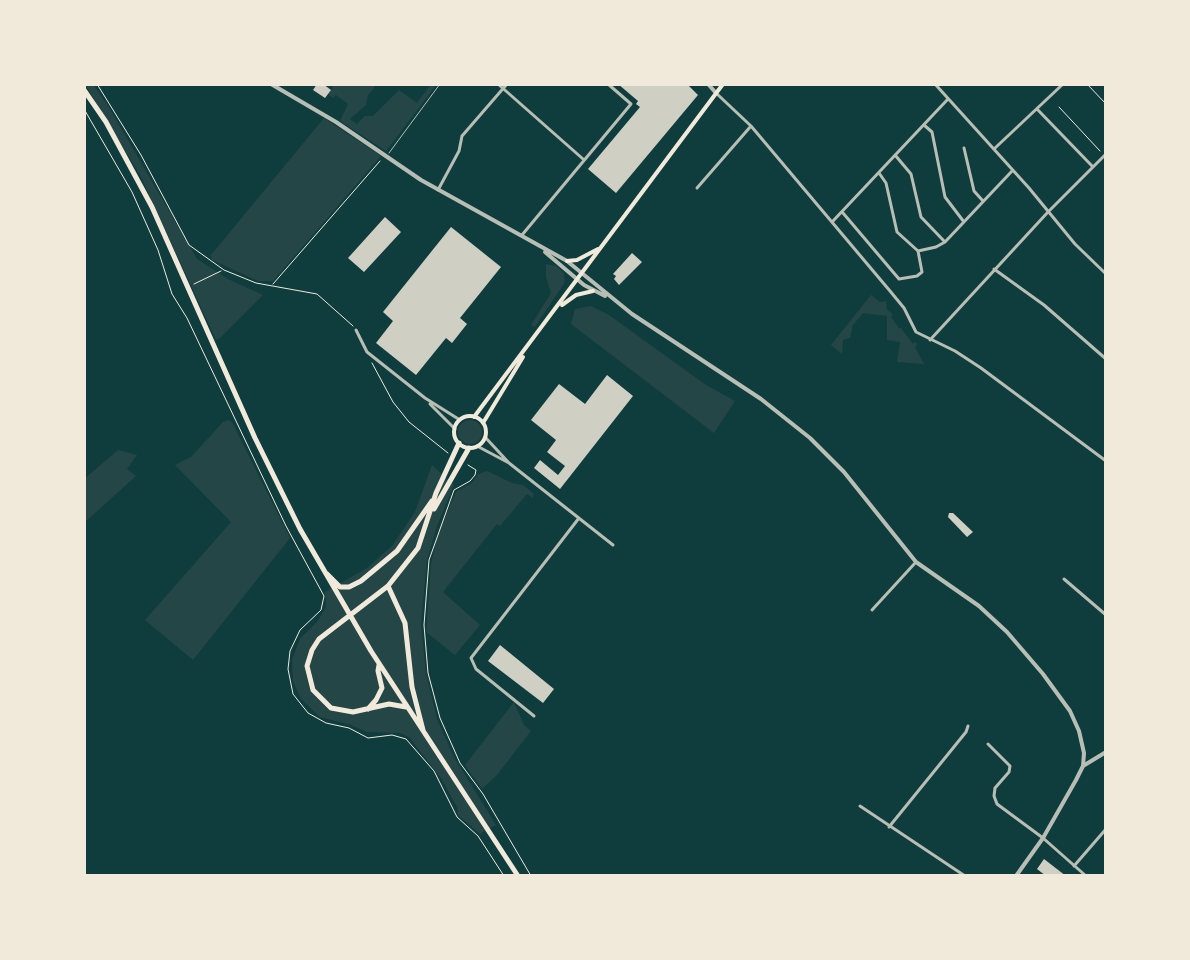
<!DOCTYPE html>
<html>
<head>
<meta charset="utf-8">
<style>
  body { margin:0 }
  #map { position:relative; width:1190px; height:960px; overflow:hidden; background:#0f3d3e; font-family:"Exo 2",sans-serif }
  canvas { display:block }
  .frame { position:absolute; inset:0; border:86px solid #f1e9da; pointer-events:none }
</style>
</head>
<body>
<div id="map">
<canvas width="1190" height="960"></canvas>
<div class="frame"></div>
</div>
<script>
const g = document.querySelector('canvas').getContext('2d');
g.lineJoin = 'round';
function fill(path, color) {
  g.fillStyle = color;
  g.fill(path, 'evenodd');
}
function toPath(rows) {
  const path = new Path2D();
  for (const r of rows) {
    if (r.length === 3) {
      path.moveTo(r[0] + r[2], r[1]);
      path.arc(r[0], r[1], r[2], 0, 2 * Math.PI);
      continue;
    }
    path.moveTo(r[0], r[1]);
    for (let i = 2; i < r.length; i += 2) path.lineTo(r[i], r[i + 1]);
  }
  return path;
}
function strokePath(path, color, width, dash) {
  g.strokeStyle = color;
  g.lineWidth = width;
  g.lineCap = dash ? 'butt' : 'round';
  g.setLineDash(dash || []);
  g.stroke(path);
}
fill(toPath([
  [85,84,93,84,107,104,197,259,228,279,263,295,220,338,216,340,141,177],
  [333,84,377,84,368,95,366,105,350,119,357,124,365,116,373,116,399,90,417,103,431,84,437,84,386,151,340,121,348,104,336,95,333,98,328,94,332,89],
  [324,118,381,156,273,281,258,281,212,260,211,255],
  [546,264,556,266,564,273,565,282,535,327,531,325,551,293,546,277],
  [871,295,880,302,886,301,887,310,893,314,891,317,899,328,901,328,913,344,915,342,917,344,915,347,924,364,897,362,900,342,887,340,887,316,863,313,853,325,850,338,843,340,842,354,831,345],
  [591,306,609,315,706,385,735,401,714,433,571,324,575,309],
  [228,420,232,422,290,538,193,660,145,620,231,522,175,465,191,457,223,422],
  [470,432,12],
  [118,450,137,455,127,469,136,476,84,523,84,479],
  [432,465,454,485,437,526,427,560,421,624,426,673,437,719,454,757,496,825,480,834,458,815,457,807,441,778,409,737,400,733,367,732,351,725,320,717,301,699,293,681,292,660,300,639,317,622,326,607,325,592,367,568,392,546,415,512],
  [487,471,512,483,523,485,534,494,533,498,527,494,500,526,497,524,443,592,480,625,455,655,426,632,431,564,438,534,456,492,472,483,478,474],
  [514,702,524,725,531,731,497,775,482,789,465,765]
]), '#244646');
fill(toPath([
  [317,84,323,84,331,90,325,98,313,90],
  [618,84,687,84,698,95,616,193,588,169,640,107,636,104,638,101],
  [385,217,401,232,364,272,348,258],
  [451,227,501,267,460,318,467,324,452,343,446,338,416,375,376,343,393,321,383,312],
  [632,253,642,262,619,285,614,279,616,276,613,274],
  [607,375,633,396,560,489,534,468,540,460,558,475,565,466,547,452,556,440,531,420,559,384,585,404],
  [949,513,953,513,973,532,967,537,948,517],
  [500,645,554,689,543,703,488,661],
  [1044,859,1066,876,1046,876,1037,869]
]), '#cfcfc3');
strokePath(toPath([
  [97,84,141,155,189,245,224,270,256,283,317,294,353,326],
  [1087,84,1106,104],
  [1059,107,1100,151],
  [84,109,132,192,158,250,172,294,187,318,286,526,324,596,321,610,300,630,290,651,288,669,293,694,308,713,326,723,349,728,368,738,392,735,406,739,434,771,457,817,478,836,504,876],
  [194,284,221,271],
  [273,284,380,161],
  [372,363,393,402,409,422,448,453],
  [468,465,476,470,475,475,470,481,454,490,429,560,424,625,428,673,440,718,460,763,483,794,531,876]
]), '#f1e9da', 1);
strokePath(toPath([
  [389,153,440,84]
]), '#b8beb3', 1);
strokePath(toPath([
  [498,84,583,159],
  [935,84,1029,188,1075,244,1106,274],
  [716,93,751,126,890,291,904,308,916,332,955,351,981,368,1106,461],
  [1037,109,1093,167],
  [924,125,932,132,945,197,964,222],
  [964,148,974,191,983,201],
  [994,149,1063,84],
  [895,155,911,174,921,217,945,242],
  [879,173,886,183,897,232,918,251],
  [697,188,751,126],
  [438,190,459,151,462,136,507,84],
  [843,213,899,279,917,276,922,272,918,251,936,247,945,242,1013,170],
  [833,221,948,99],
  [522,235,631,104,608,84],
  [994,269,1044,305,1106,359],
  [356,330,367,352,425,398,460,420],
  [930,340,1048,212,1106,154],
  [430,404,455,429],
  [485,437,509,463,613,545],
  [477,446,509,463],
  [1064,579,1106,615],
  [872,610,916,562],
  [534,716,476,669,471,658,579,518],
  [988,744,1010,766,1009,772,995,788,994,796,997,804,1043,838,1086,876],
  [860,806,965,876],
  [889,827,966,732,968,726],
  [1074,866,1106,829]
]), '#b8beb3', 3);
strokePath(toPath([
  [271,84,336,122,421,180,567,261,632,314,761,399,810,438,844,472,916,562,979,606,1007,632,1043,674,1070,711,1079,731,1084,753,1083,766,1076,780,1043,838,1016,876],
  [708,84,716,93],
  [545,252,584,285,605,296],
  [1083,766,1106,752]
]), '#b8beb3', 4);
strokePath(toPath([
  [567,261,577,260,598,249],
  [562,305,576,295,593,291],
  [470,432,16],
  [474,417,723,84],
  [483,423,523,357]
]), '#f1e9da', 4);
strokePath(toPath([
  [84,90,106,122,152,207,255,438,300,529,371,651,518,876],
  [434,509,469,448],
  [327,574,340,587,349,587,361,581,397,551,432,501],
  [388,586,405,623,412,687,423,730],
  [406,707,389,704,353,712,331,708,313,690,307,666,312,650,319,639,388,586,418,548,436,493,459,443],
  [368,709,376,700,382,688,378,671,379,665]
]), '#f1e9da', 5);
</script>
</body>
</html>
